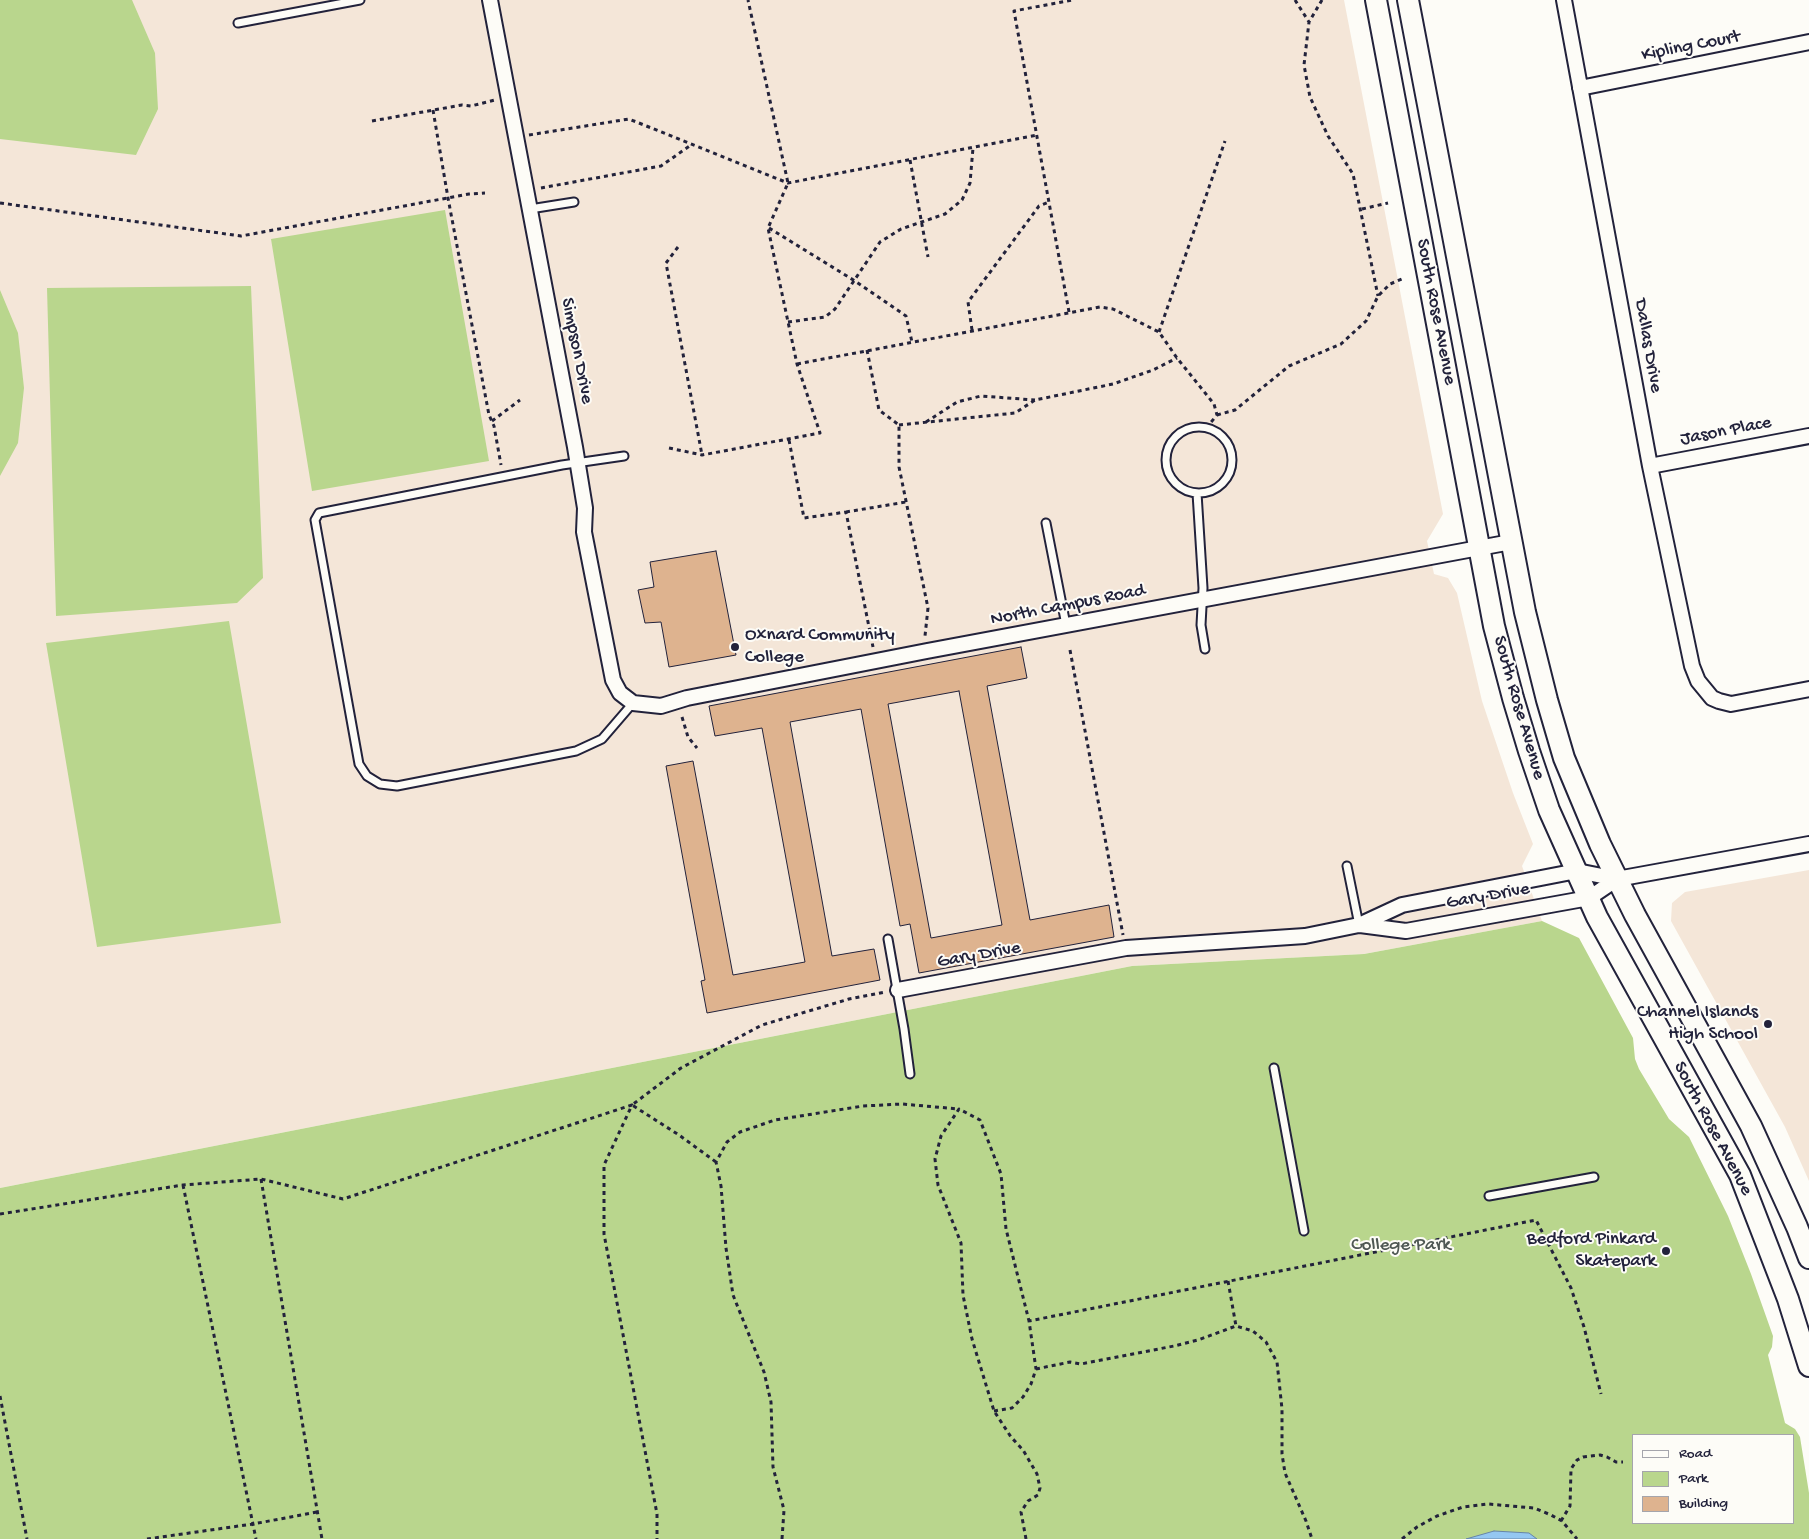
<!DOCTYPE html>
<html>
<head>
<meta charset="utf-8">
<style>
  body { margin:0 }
  #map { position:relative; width:1809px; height:1539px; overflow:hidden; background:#fdfcf7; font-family:"Gochi Hand",sans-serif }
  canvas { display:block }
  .legend { position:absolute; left:1632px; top:1434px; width:162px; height:90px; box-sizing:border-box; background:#fdfcf7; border:1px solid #a5a5ac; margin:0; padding:6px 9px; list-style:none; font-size:15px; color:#22223b }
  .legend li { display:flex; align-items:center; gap:10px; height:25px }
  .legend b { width:25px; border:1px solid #a5a5ac }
</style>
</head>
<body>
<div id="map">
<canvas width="1809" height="1539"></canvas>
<ul class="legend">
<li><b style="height:6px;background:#fdfcf7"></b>Road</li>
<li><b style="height:14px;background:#b9d68d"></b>Park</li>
<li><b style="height:14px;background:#deb38f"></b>Building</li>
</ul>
</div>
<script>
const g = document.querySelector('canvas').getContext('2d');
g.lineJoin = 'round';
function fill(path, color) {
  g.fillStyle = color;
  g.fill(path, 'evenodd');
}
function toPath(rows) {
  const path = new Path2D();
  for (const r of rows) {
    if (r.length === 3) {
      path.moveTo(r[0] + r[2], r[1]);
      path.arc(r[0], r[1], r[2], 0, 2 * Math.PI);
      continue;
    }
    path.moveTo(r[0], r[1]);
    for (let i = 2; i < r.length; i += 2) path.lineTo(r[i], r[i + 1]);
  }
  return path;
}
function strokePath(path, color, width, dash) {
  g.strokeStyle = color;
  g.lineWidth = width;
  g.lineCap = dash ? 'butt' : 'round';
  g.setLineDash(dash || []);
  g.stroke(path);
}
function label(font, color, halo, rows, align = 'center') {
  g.font = font + ' "Gochi Hand",sans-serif';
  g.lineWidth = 4;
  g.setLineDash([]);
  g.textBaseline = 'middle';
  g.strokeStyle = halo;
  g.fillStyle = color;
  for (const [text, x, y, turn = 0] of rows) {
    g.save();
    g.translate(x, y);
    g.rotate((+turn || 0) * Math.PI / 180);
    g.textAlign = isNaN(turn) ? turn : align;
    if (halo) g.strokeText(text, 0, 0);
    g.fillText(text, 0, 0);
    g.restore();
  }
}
fill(toPath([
  [0,0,1344,0,1443,514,1427,541,1434,574,1448,578,1457,593,1482,701,1513,793,1533,844,1522,866,1542,921,1364,954,1132,966,0,1188],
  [1809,870,1809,1181,1785,1127,1671,921,1672,903,1685,892]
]), '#f4e6d8');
fill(toPath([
  [0,0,132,0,155,53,158,109,136,155,0,139],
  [445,210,489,461,312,491,271,239],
  [251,286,263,578,237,603,56,616,47,288],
  [0,290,18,333,24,388,18,443,0,476],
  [229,621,281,923,97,947,46,643],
  [1542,921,1579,938,1633,1038,1635,1059,1639,1069,1669,1119,1689,1137,1728,1216,1751,1274,1773,1336,1772,1347,1768,1355,1785,1423,1795,1429,1800,1437,1809,1493,1809,1539,0,1539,0,1188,1132,966,1364,954],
  [1633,1435,1793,1435,1793,1523,1633,1523]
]), '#b9d68d');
const water = toPath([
  [1494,1531,1529,1533,1537,1539,1466,1539,1494,1531]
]);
fill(water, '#94c7f1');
strokePath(water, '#6685a8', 1);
const building = toPath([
  [716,551,736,655,669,667,661,622,645,623,638,590,654,587,650,562,716,551],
  [1021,647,1027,678,987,686,1030,920,1109,905,1114,937,919,973,910,924,900,926,861,709,790,722,832,956,874,949,880,980,707,1013,701,981,705,980,666,766,693,761,733,975,805,962,762,728,715,736,709,706,1021,647],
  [959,691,1002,925,931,938,888,704,959,691]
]);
fill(building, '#deb38f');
strokePath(building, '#22223b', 1);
const service = toPath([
  [238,23,360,0],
  [530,209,574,202],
  [1199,460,33],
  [624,456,562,465,319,513,315,520,359,764,367,776,380,784,397,786,576,751,602,739,633,703],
  [1197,493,1203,588,1201,625,1205,649],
  [1046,523,1066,625],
  [1347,866,1359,925],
  [888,939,904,1029,910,1074],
  [1274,1068,1304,1231],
  [1489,1196,1594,1177]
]);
const minor = toPath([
  [490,0,575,447,585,508,584,532,613,680,620,693,633,703,661,706,687,698,927,651,1511,542],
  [1564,0,1650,466,1692,666,1698,681,1712,698,1719,701,1731,704,1809,689],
  [1580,88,1809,42],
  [1650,466,1809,436],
  [1360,925,1406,931,1589,898,1617,879],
  [898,990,1126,948,1305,936,1359,925,1402,905,1577,871,1617,879,1809,844]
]);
const secondary = toPath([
  [1376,0,1494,626,1513,698,1529,751,1549,810,1597,917,1740,1175,1788,1299,1809,1366],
  [1408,0,1525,612,1547,700,1564,758,1600,844,1635,915,1751,1126,1797,1227,1809,1258]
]);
strokePath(service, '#22223b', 11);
strokePath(minor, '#22223b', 18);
strokePath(secondary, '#22223b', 24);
strokePath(toPath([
  [1295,0,1309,22],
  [1322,0,1309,22,1304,65,1310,97,1328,136,1353,174,1378,296],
  [433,110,448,198,489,415,494,426,501,465],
  [372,121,462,105,471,106,495,100],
  [529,135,629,119,788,183,1037,135],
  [910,160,928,257],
  [541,188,661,166,691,145],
  [0,203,241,236,469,194,485,193],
  [1362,209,1388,203],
  [769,228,855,281,906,316,912,342],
  [678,247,666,263,702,455],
  [1069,312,1014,11,1072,0],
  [788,322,825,317,835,309,880,242,901,229,945,214,962,200,970,183,973,148],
  [972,330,968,302,1039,206,1049,202],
  [1159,332,1225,141],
  [867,350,879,410,899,425,899,467,928,608,925,636],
  [797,364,1100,307,1113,309,1159,332,1177,358,1214,404,1217,415,1207,427],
  [1217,415,1235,410,1289,366,1341,344,1366,321,1378,296,1390,284,1402,279],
  [492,421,520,400],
  [926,422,957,402,981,396,1035,400],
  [899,425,1015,413,1035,400,1113,384,1153,370,1177,358],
  [789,440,804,518,846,512,873,647],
  [669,448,702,455,820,433,797,364,768,228,788,183,748,0],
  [846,512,906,502],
  [1070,650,1123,935],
  [682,717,688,737,697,748],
  [716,1162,679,1135,632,1105,681,1068,762,1025,849,999,885,992],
  [261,1179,322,1539],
  [183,1185,256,1539],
  [0,1214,183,1185,261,1179,343,1199,632,1105,604,1165,604,1234,657,1514,657,1539],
  [1228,1281,1236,1326],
  [1036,1369,1070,1362,1081,1364,1174,1346,1198,1340,1236,1326,1253,1331,1266,1342,1277,1362,1282,1409,1282,1454,1285,1473,1306,1521,1312,1539],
  [0,1396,27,1539],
  [994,1411,1012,1408,1023,1397,1031,1384,1036,1369,1029,1321,1536,1220,1571,1288,1584,1327,1601,1394],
  [1561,1521,1570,1506,1571,1469,1577,1460,1583,1457,1600,1455,1607,1457,1616,1462,1623,1462],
  [147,1539,253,1524,317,1512],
  [782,1539,784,1510,773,1467,771,1402,764,1372,733,1295,726,1248,721,1186,716,1162,727,1142,740,1132,775,1120,863,1106,902,1104,959,1109],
  [1026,1539,1021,1512,1028,1501,1038,1495,1040,1488,1037,1474,1023,1450,1011,1437,994,1411,972,1339,963,1295,961,1243,938,1185,935,1159,941,1136,959,1109,980,1120,1001,1174,1006,1229,1029,1321],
  [1402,1539,1417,1527,1437,1516,1463,1507,1488,1504,1534,1508,1551,1515,1562,1521,1577,1539]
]), '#22223b', 3, [4, 4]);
strokePath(service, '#fdfcf7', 7);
strokePath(minor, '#fdfcf7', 14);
strokePath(secondary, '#fdfcf7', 20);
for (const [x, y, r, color] of [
  [735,647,5,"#22223b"],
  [1768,1024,5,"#22223b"],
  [1666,1251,5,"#22223b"]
]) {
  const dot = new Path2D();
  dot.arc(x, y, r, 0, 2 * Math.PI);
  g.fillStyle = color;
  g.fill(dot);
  strokePath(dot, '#fdfcf7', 2);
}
label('19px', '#22223b', '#fdfcf7', [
  ["Kipling Court",1691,47,-11],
  ["South Rose Avenue",1435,312,79],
  ["Dallas Drive",1647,346,80],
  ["Simpson Drive",576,351,79],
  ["Jason Place",1726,432,-11],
  ["North Campus Road",1068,606,-11],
  ["South Rose Avenue",1518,708,74],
  ["Gary Drive",1488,897,-10],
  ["Gary Drive",979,956,-10],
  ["South Rose Avenue",1712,1129,62]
]);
label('19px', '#22223b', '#fdfcf7', [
  ["Oxnard Community",745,636,"left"],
  ["College",745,658,"left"],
  ["Channel Islands",1758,1013],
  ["High School",1758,1035],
  ["Bedford Pinkard",1656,1240],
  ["Skatepark",1656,1262]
], 'right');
label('19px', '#4f5854', '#fdfcf7', [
  ["College Park",1401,1246]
]);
</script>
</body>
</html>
